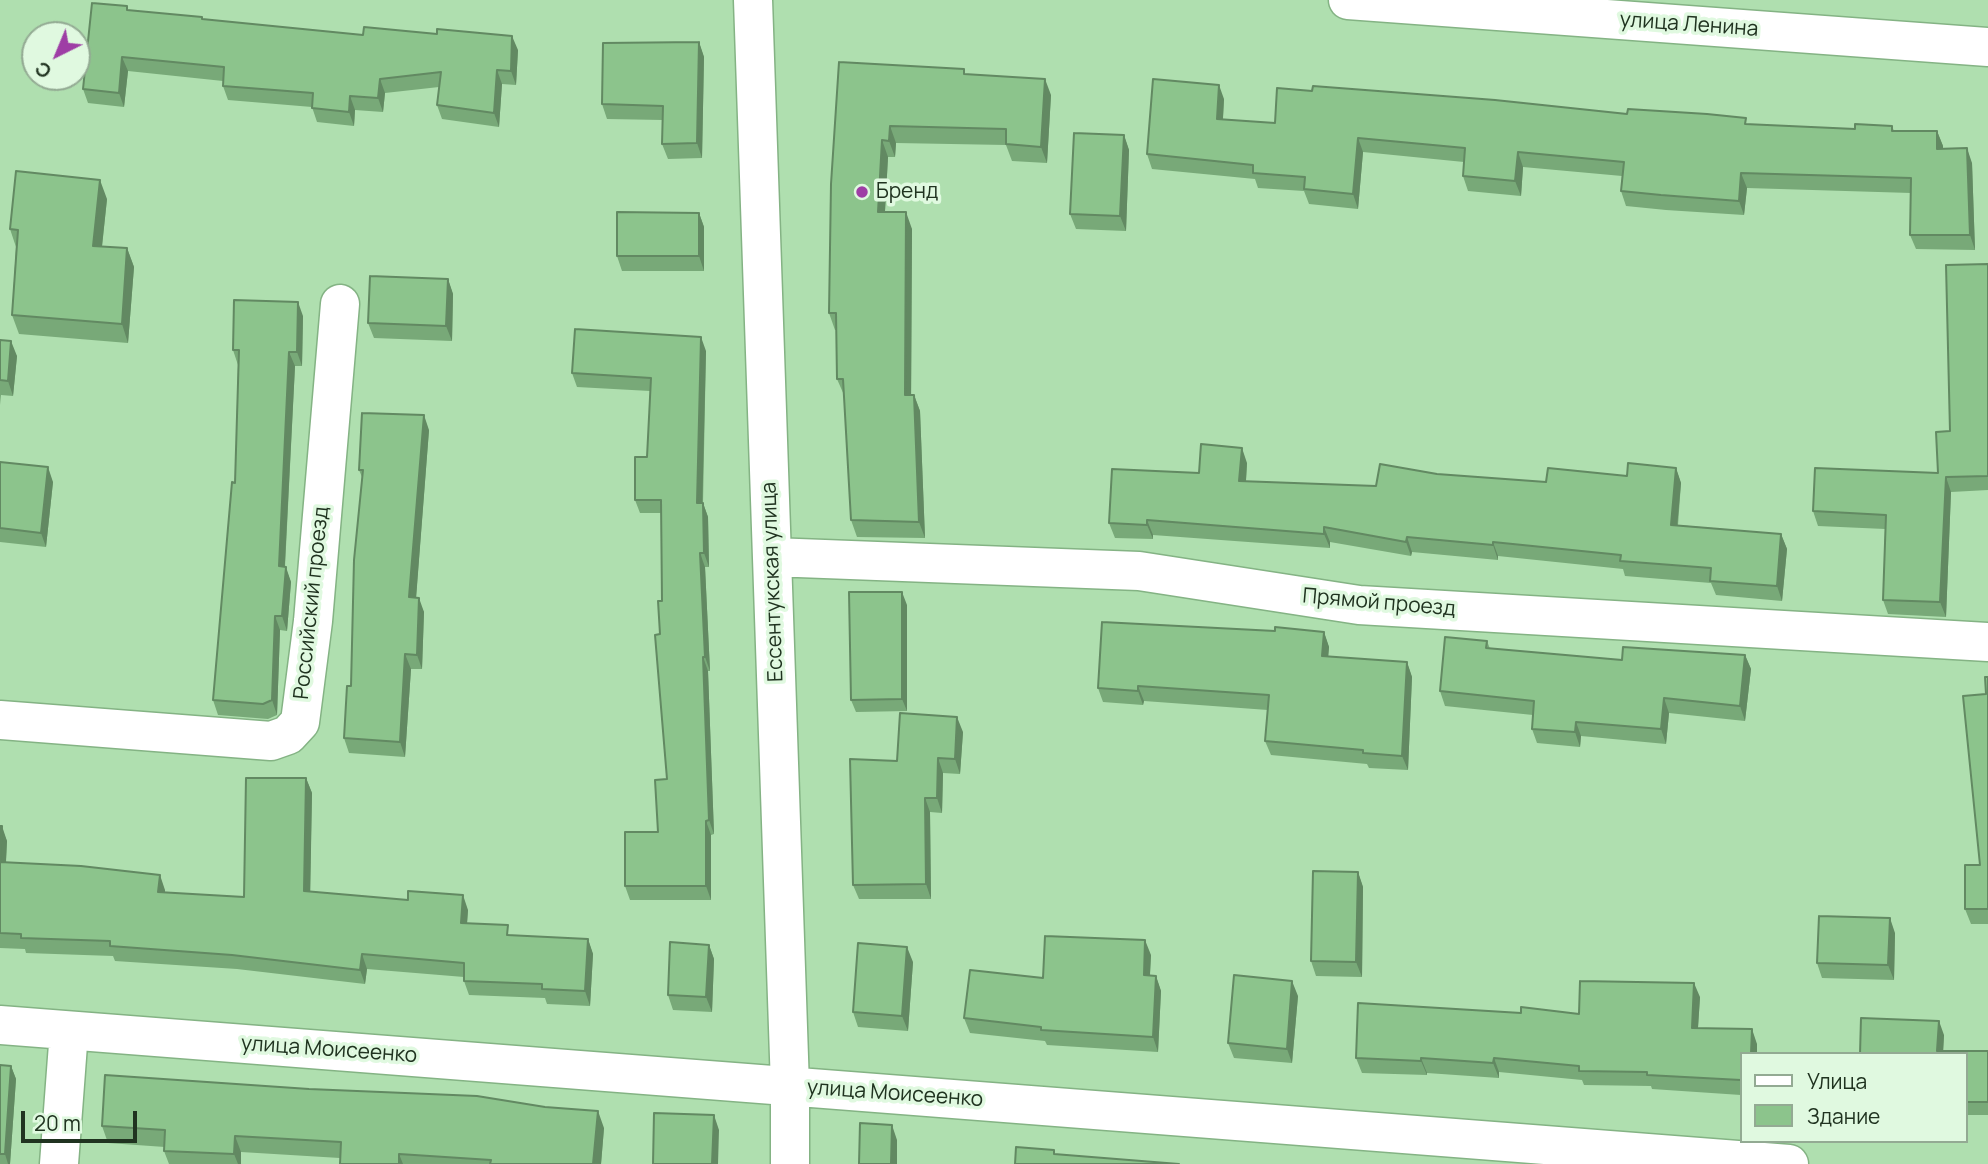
<!DOCTYPE html>
<html>
<head>
<meta charset="utf-8">
<style>
  body { margin:0 }
  #map { position:relative; width:1988px; height:1164px; overflow:hidden; background:#afdfaf; font-family:Manrope,sans-serif }
  canvas { display:block }
  .legend { position:absolute; left:1740px; top:1052px; width:228px; height:91px; box-sizing:border-box; background:#e0f9e0; border:2px solid #93aa93; margin:0; padding:9px 12px; list-style:none; font-size:21px; color:#203320 }
  .legend li { display:flex; align-items:center; gap:14px; height:35px }
  .legend b { width:35px; border:2px solid #93aa93 }
  .north { position:absolute; left:21px; top:21px; width:70px; height:70px; box-sizing:border-box; background:#e0f9e0; border:2px solid #93aa93; border-radius:50%; rotate:223deg; font-size:19px; font-weight:700; line-height:28px; text-align:center; color:#203320 }
  .north::after { content:''; display:block; margin:auto; width:24px; height:32px; background:#9e3ea5; clip-path:polygon(50% 0,100% 100%,50% 72%,0 100%) }
  .scale { position:absolute; left:21px; top:1111px; width:116px; height:32px; box-sizing:border-box; border:4px solid #203320; border-top:0; padding-left:9px; font-size:21px; line-height:24px; white-space:nowrap; color:#203320; -webkit-text-stroke:5px #e0f9e0; paint-order:stroke }
</style>
</head>
<body>
<div id="map">
<canvas width="1988" height="1164"></canvas>
<ul class="legend">
<li><b style="height:9px;background:#fff"></b>Улица</li>
<li><b style="height:19px;background:#8cc48c"></b>Здание</li>
</ul>
<div class="north">С</div>
<div class="scale">20 m</div>
</div>
<script>
const g = document.querySelector('canvas').getContext('2d');
g.lineJoin = 'round';
function toPath(rows) {
  const path = new Path2D();
  for (const r of rows) {
    path.moveTo(r[0], r[1]);
    for (let i = 2; i < r.length; i += 2) path.lineTo(r[i], r[i + 1]);
  }
  return path;
}
function strokePath(path, color, width, dash) {
  g.strokeStyle = color;
  g.lineWidth = width;
  g.lineCap = dash ? 'butt' : 'round';
  g.setLineDash(dash || []);
  g.stroke(path);
}
function fill(path, color) {
  g.fillStyle = color;
  g.fill(path, 'evenodd');
}
function label(font, color, halo, rows, align = 'center') {
  g.font = font + ' Manrope,sans-serif';
  g.lineWidth = 7;
  g.setLineDash([]);
  g.textBaseline = 'middle';
  g.strokeStyle = halo;
  g.fillStyle = color;
  for (const [text, x, y, turn = 0] of rows) {
    g.save();
    g.translate(x, y);
    g.rotate((+turn || 0) * Math.PI / 180);
    g.textAlign = isNaN(turn) ? turn : align;
    if (halo) g.strokeText(text, 0, 0);
    g.fillText(text, 0, 0);
    g.restore();
  }
}
const minor = toPath([
  [753,0,790,1086,790,1164],
  [1348,0,1988,47],
  [772,557,1139,571,1359,605,1988,642],
  [0,720,271,741,288,735,300,722,313,621,340,304],
  [0,1025,1789,1164],
  [59,1164,69,1031]
]);
strokePath(minor, '#84b384', 41);
strokePath(minor, '#fff', 38);
fill(toPath([
  [129,10,202,17,203,19,518,50,516,85,502,84,499,127,442,119,437,105,439,87,385,93,383,112,355,110,354,126,317,122,312,107,228,100,223,86,223,81,128,71,124,107,88,103,83,89],
  [699,42,704,57,702,158,668,159,662,144,663,120,607,119,602,104],
  [839,62,966,74,1051,95,1047,163,1012,161,1006,145,896,143,895,157,888,157,885,212,912,229,911,395,914,395,920,411,925,538,857,537,851,520,844,395,837,379,836,330,835,330,829,313],
  [1224,99,1223,119,1275,123,1627,114,1748,124,1855,129,1892,126,1894,131,1937,131,1943,146,1943,149,1972,163,1975,250,1916,249,1910,235,1911,193,1747,188,1744,215,1666,210,1626,206,1621,191,1622,176,1523,167,1521,196,1468,191,1463,176,1464,162,1363,152,1358,209,1309,204,1304,191,1258,188,1255,179,1152,169,1147,154],
  [1124,135,1129,150,1126,231,1076,229,1070,214],
  [107,199,102,247,127,248,134,267,128,343,19,334,12,315,16,247,10,229],
  [699,213,704,227,704,271,622,271,617,256],
  [1988,264,1988,490,1951,492,1946,617,1888,614,1883,600,1885,529,1818,526,1813,511,1938,473,1950,431],
  [448,279,453,294,452,341,374,338,368,323],
  [303,316,302,366,295,366,285,567,291,582,287,631,280,630,277,715,268,719,218,715,213,700,235,483,238,365,233,350],
  [0,340,17,356,13,396,1,395,0,405],
  [706,351,703,503,708,517,709,567,705,567,710,671,708,671,714,834,711,835,711,900,630,900,625,886,658,832,667,779,660,634,662,601,661,513,640,513,635,500,647,457,650,391,577,387,572,373],
  [429,430,416,597,424,612,422,669,411,669,405,757,349,753,344,738,351,686,362,477,359,470],
  [0,462,53,482,46,547,0,542],
  [1247,463,1246,481,1376,486,1437,474,1546,482,1627,476,1676,468,1681,483,1678,525,1781,534,1787,549,1782,601,1716,595,1711,583,1625,576,1623,569,1498,556,1498,560,1412,552,1411,556,1330,542,1330,548,1153,535,1153,539,1115,538,1109,523,1199,473],
  [907,605,907,711,856,712,851,700],
  [1275,631,1324,632,1329,647,1328,657,1407,662,1412,677,1408,770,1369,768,1367,764,1271,755,1265,741,1268,710,1144,701,1143,705,1103,702,1098,688],
  [1487,641,1490,649,1622,660,1745,655,1751,669,1745,721,1669,713,1666,744,1581,736,1580,747,1537,743,1532,729,1533,715,1445,706,1440,691],
  [1988,677,1988,924,1971,924,1965,909,1980,865,1986,694],
  [963,732,960,774,943,773,942,813,930,812,931,899,859,899,853,885,897,761],
  [306,778,312,793,310,891,468,910,467,923,511,935,588,939,593,954,590,1006,547,1004,545,998,469,995,464,981,464,977,367,969,365,984,237,969,115,961,113,956,26,953,25,949,0,948,0,826,7,841,6,863,165,890,165,893,244,897],
  [1358,872,1363,887,1362,977,1316,976,1311,961],
  [1895,933,1894,980,1822,978,1817,963],
  [709,945,714,959,712,1012,673,1010,668,995],
  [1151,955,1150,976,1156,976,1161,991,1158,1052,1047,1045,1045,1041,970,1033,964,1018,1043,978],
  [913,962,908,1031,858,1027,853,1012],
  [1298,996,1292,1063,1234,1058,1228,1043],
  [1700,997,1698,1028,1757,1044,1741,1054,1741,1095,1652,1089,1651,1086,1584,1085,1582,1080,1499,1072,1499,1078,1427,1073,1427,1075,1362,1073,1356,1058,1521,1013,1579,1014],
  [1944,1035,1943,1051,1988,1051,1988,1115,1965,1115,1965,1054,1860,1054],
  [0,1065,11,1066,16,1079,10,1164,0,1164],
  [102,1126,604,1128,601,1164,340,1164,340,1158,241,1152,241,1164,169,1164,164,1151,165,1147,108,1143]
]), '#78a978');
fill(toPath([
  [512,36,518,50,516,85,511,71],
  [699,42,704,57,702,158,697,143],
  [122,57,128,71,124,107,119,93],
  [497,70,502,84,499,127,494,113],
  [380,79,385,93,383,112,378,98],
  [1045,79,1051,95,1047,163,1041,147],
  [1219,85,1224,99,1222,134,1217,119],
  [350,96,355,110,354,126,349,112],
  [890,126,896,143,895,157,889,141],
  [1937,131,1943,146,1943,163,1937,149],
  [1124,135,1129,150,1126,231,1120,216],
  [1358,138,1363,152,1358,209,1353,194],
  [882,140,888,157,884,228,878,212],
  [1967,148,1972,163,1975,250,1970,235],
  [1518,152,1523,167,1521,196,1515,181],
  [1741,173,1747,188,1744,215,1739,201],
  [100,180,107,199,100,264,93,246],
  [906,212,912,229,911,412,905,395],
  [699,213,704,227,704,271,699,256],
  [127,248,134,267,128,343,122,324],
  [448,279,453,294,452,341,446,326],
  [298,302,303,316,302,366,297,352],
  [701,337,706,351,702,517,697,503],
  [11,341,17,356,13,396,8,381],
  [289,352,295,366,284,581,279,566],
  [914,395,920,411,925,538,919,522],
  [424,415,429,430,415,612,409,597],
  [1242,448,1247,463,1245,495,1239,481],
  [48,467,53,482,46,547,41,533],
  [1676,468,1681,483,1676,539,1671,525],
  [1946,477,1951,492,1946,617,1940,602],
  [703,503,708,517,709,567,704,553],
  [1147,520,1153,535,1153,539,1147,525],
  [1324,527,1330,542,1330,548,1324,534],
  [1781,534,1787,549,1782,601,1777,586],
  [1407,537,1412,552,1411,556,1406,542],
  [1493,542,1498,556,1498,560,1493,545],
  [700,553,705,567,710,671,705,657],
  [286,567,291,582,287,631,282,616],
  [902,592,907,605,907,711,902,699],
  [419,598,424,612,422,669,417,655],
  [275,616,280,630,277,715,272,700],
  [1324,632,1329,647,1327,671,1322,656],
  [405,654,411,669,405,757,400,742],
  [1745,655,1751,669,1745,721,1740,706],
  [703,657,708,671,714,834,709,820],
  [1407,662,1412,677,1408,770,1402,756],
  [1138,686,1144,701,1143,705,1138,691],
  [1664,698,1669,713,1666,744,1661,729],
  [957,717,963,732,960,774,955,759],
  [1576,722,1581,736,1580,747,1575,732],
  [938,758,943,773,942,813,937,798],
  [306,778,312,793,310,905,304,891],
  [925,798,930,812,931,899,926,884],
  [706,821,711,835,711,900,706,886],
  [2,826,7,841,5,877,0,862],
  [1358,872,1363,887,1362,977,1356,962],
  [160,875,165,890,164,907,158,892],
  [463,895,468,910,466,937,461,923],
  [1890,918,1895,933,1894,980,1888,965],
  [588,939,593,954,590,1006,585,991],
  [1145,940,1151,955,1149,990,1144,975],
  [709,945,714,959,712,1012,706,997],
  [907,947,913,962,908,1031,902,1016],
  [362,954,367,969,365,984,360,970],
  [1156,976,1161,991,1158,1052,1153,1037],
  [1292,981,1298,996,1292,1063,1287,1049],
  [1694,983,1700,997,1697,1042,1692,1028],
  [1939,1021,1944,1035,1943,1054,1937,1051],
  [1752,1029,1757,1044,1757,1054,1751,1054],
  [1421,1058,1427,1073,1427,1075,1421,1061],
  [1494,1058,1499,1072,1499,1078,1493,1063],
  [11,1066,16,1079,10,1164,8,1164,5,1154],
  [598,1111,604,1128,601,1164,593,1164],
  [714,1115,719,1130,718,1164,712,1164],
  [892,1125,897,1140,897,1164,891,1164],
  [235,1136,241,1152,241,1164,238,1164,234,1154],
  [399,1154,403,1164,399,1164]
]), '#628962');
const building = toPath([
  [92,3,127,6,127,10,202,17,202,19,363,35,364,27,437,34,437,29,512,36,511,71,497,70,494,113,437,105,441,72,380,79,378,98,350,96,349,112,312,108,313,93,223,86,224,67,122,57,119,93,83,89,92,3],
  [699,42,697,143,662,144,663,106,602,104,603,43,699,42],
  [839,62,964,69,964,74,1045,79,1041,147,1006,144,1006,129,890,126,889,141,882,140,878,212,906,212,905,395,914,395,919,522,851,520,843,379,837,379,836,313,829,313,831,184,839,62],
  [1153,79,1219,85,1217,119,1275,123,1277,88,1312,91,1313,86,1495,100,1627,114,1628,109,1707,114,1746,118,1745,124,1855,129,1855,124,1892,126,1892,131,1937,131,1937,149,1967,148,1970,235,1910,235,1911,178,1741,173,1739,201,1661,195,1621,191,1624,162,1518,152,1515,181,1463,176,1465,148,1358,138,1353,194,1304,189,1305,177,1253,173,1253,165,1147,154,1153,79],
  [1074,133,1124,135,1120,216,1070,214,1074,133],
  [16,171,100,180,93,246,127,248,122,324,12,315,18,230,10,229,16,171],
  [617,212,699,213,699,256,617,256,617,212],
  [1988,264,1988,476,1946,477,1940,602,1883,600,1886,515,1813,511,1815,468,1938,473,1936,432,1950,431,1946,265,1988,264],
  [370,276,448,279,446,326,368,323,370,276],
  [234,300,298,302,297,352,289,352,279,566,286,567,282,616,275,616,272,700,263,704,213,700,232,482,235,483,239,350,233,350,234,300],
  [575,329,701,337,697,503,703,503,704,553,700,553,705,657,703,657,709,820,706,821,706,886,625,886,625,832,658,832,655,780,667,779,655,635,660,634,658,601,662,601,661,500,635,500,635,457,647,457,651,378,572,373,575,329],
  [0,340,11,341,8,381,0,380,0,340],
  [362,413,424,415,409,597,419,598,417,655,405,654,400,742,344,738,347,686,351,686,354,560,363,470,359,470,362,413],
  [1201,444,1242,448,1239,481,1376,486,1380,464,1437,474,1546,482,1548,468,1627,476,1628,463,1676,468,1671,525,1781,534,1777,586,1710,581,1711,568,1620,561,1621,555,1493,542,1493,545,1407,537,1406,542,1324,527,1324,534,1147,520,1147,525,1109,523,1112,469,1199,473,1201,444],
  [0,462,48,467,41,533,0,528,0,462],
  [849,592,902,592,902,699,851,700,849,592],
  [1102,622,1275,631,1275,627,1324,632,1322,656,1407,662,1402,756,1363,753,1363,750,1265,741,1269,695,1138,686,1138,691,1098,688,1102,622],
  [1445,637,1487,641,1486,648,1622,660,1623,647,1745,655,1740,706,1664,698,1661,729,1576,722,1575,732,1532,729,1534,701,1440,691,1445,637],
  [1985,677,1988,677,1988,909,1965,909,1965,865,1980,865,1963,696,1986,694,1985,677],
  [900,713,957,717,955,759,938,758,937,798,925,798,926,884,853,885,850,759,897,761,900,713],
  [246,778,306,778,304,891,408,900,408,891,463,895,461,923,508,925,507,935,588,939,585,991,542,989,542,984,464,981,464,963,362,954,360,970,232,955,110,946,110,941,21,938,21,934,0,933,0,826,2,826,0,862,81,866,160,875,158,892,244,897,246,778],
  [1313,871,1358,872,1356,962,1311,961,1313,871],
  [1819,916,1890,918,1888,965,1817,963,1819,916],
  [1045,936,1145,940,1144,975,1156,976,1153,1037,1041,1030,1041,1027,964,1018,970,970,1043,978,1045,936],
  [670,942,709,945,706,997,668,995,670,942],
  [858,943,907,947,902,1016,853,1012,858,943],
  [1234,975,1292,981,1287,1049,1228,1043,1234,975],
  [1580,981,1694,983,1692,1028,1752,1029,1751,1054,1741,1054,1741,1080,1647,1075,1647,1072,1579,1071,1579,1066,1494,1058,1493,1063,1421,1058,1421,1061,1356,1058,1358,1003,1521,1013,1521,1007,1579,1014,1580,981],
  [1861,1018,1939,1021,1937,1051,1988,1051,1988,1102,1965,1102,1965,1054,1860,1054,1861,1018],
  [0,1065,11,1066,5,1154,0,1154,0,1065],
  [105,1075,309,1089,477,1096,545,1107,598,1111,593,1164,490,1164,491,1160,399,1154,399,1164,340,1164,341,1142,235,1136,234,1154,164,1151,165,1130,102,1126,105,1075],
  [654,1113,714,1115,712,1164,653,1164,654,1113],
  [860,1123,892,1125,891,1164,859,1164,860,1123],
  [1016,1147,1054,1150,1054,1154,1179,1164,1015,1164,1016,1147]
]);
fill(building, '#8cc48c');
strokePath(building, '#628962', 2);
for (const [x, y, r, color] of [
  [862,192,7,"#9e3ea5"]
]) {
  const dot = new Path2D();
  dot.arc(x, y, r, 0, 2 * Math.PI);
  g.fillStyle = color;
  g.fill(dot);
  strokePath(dot, '#e0f9e0', 2.5);
}
label('21px', '#203320', '#e0f9e0', [
  ["улица Ленина",1689,25,4],
  ["Ессентукская улица",773,582,-92],
  ["Российский проезд",312,603,-84],
  ["Прямой проезд",1379,603,5],
  ["улица Моисеенко",329,1050,4],
  ["улица Моисеенко",895,1094,4]
]);
label('21px', '#203320', '#e0f9e0', [
  ["Бренд",876,192]
], 'left');
</script>
</body>
</html>
